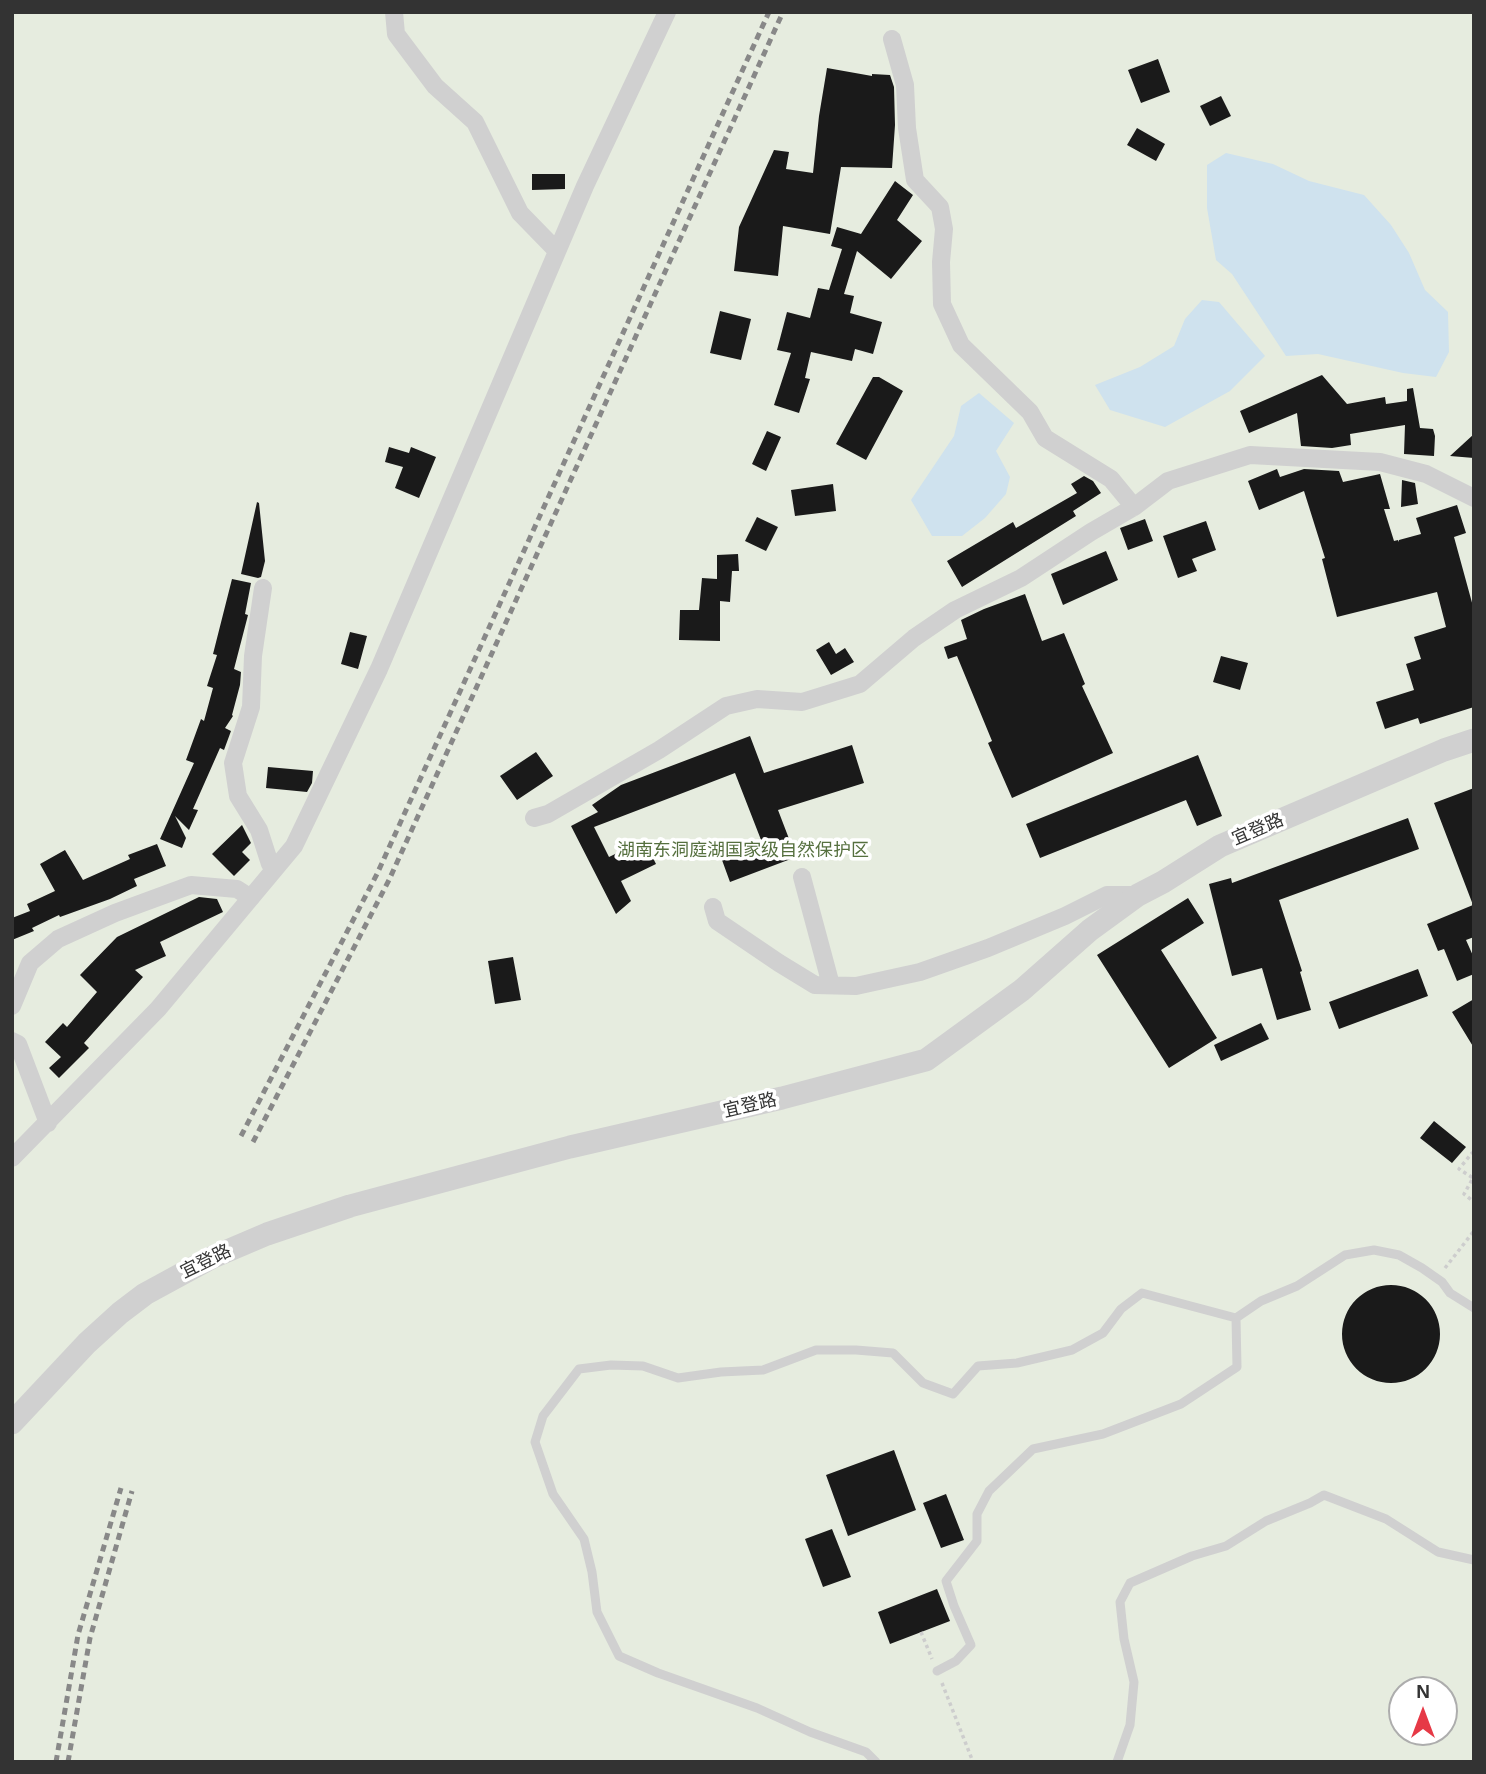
<!DOCTYPE html>
<html>
<head>
<meta charset="utf-8">
<style>
  body { margin:0 }
  #map { position:relative; width:1486px; height:1774px; overflow:hidden; background:#fff; font-family:Helvetica,sans-serif }
  canvas { display:block }
  .frame { position:absolute; inset:0; border:14px solid #333; pointer-events:none }
  .north { position:absolute; left:1388px; top:1676px; width:70px; height:70px; box-sizing:border-box; background:#fff; border:2px solid #adadad; border-radius:50%; rotate:0deg; font-size:19px; font-weight:700; line-height:28px; text-align:center; color:#333 }
  .north::after { content:''; display:block; margin:auto; width:24px; height:32px; background:#e63946; clip-path:polygon(50% 0,100% 100%,50% 72%,0 100%) }
</style>
</head>
<body>
<div id="map">
<canvas width="1486" height="1774"></canvas>
<div class="frame"></div>
<div class="north">N</div>
</div>
<script>
const g = document.querySelector('canvas').getContext('2d');
g.lineJoin = 'round';
function fill(path, color) {
  g.fillStyle = color;
  g.fill(path, 'evenodd');
}
function toPath(rows) {
  const path = new Path2D();
  for (const r of rows) {
    if (r.length === 3) {
      path.moveTo(r[0] + r[2], r[1]);
      path.arc(r[0], r[1], r[2], 0, 2 * Math.PI);
      continue;
    }
    path.moveTo(r[0], r[1]);
    for (let i = 2; i < r.length; i += 2) path.lineTo(r[i], r[i + 1]);
  }
  return path;
}
function strokePath(path, color, width, dash) {
  g.strokeStyle = color;
  g.lineWidth = width;
  g.lineCap = dash ? 'butt' : 'round';
  g.setLineDash(dash || []);
  g.stroke(path);
}
function label(font, color, halo, rows, align = 'center') {
  g.font = font + ' Helvetica,"Noto Sans SC",sans-serif';
  g.lineWidth = 7;
  g.setLineDash([]);
  g.textBaseline = 'middle';
  g.strokeStyle = halo;
  g.fillStyle = color;
  for (const [text, x, y, turn = 0] of rows) {
    g.save();
    g.translate(x, y);
    g.rotate((+turn || 0) * Math.PI / 180);
    g.textAlign = isNaN(turn) ? turn : align;
    if (halo) g.strokeText(text, 0, 0);
    g.fillText(text, 0, 0);
    g.restore();
  }
}
fill(toPath([
  [12,12,1474,12,1474,1762,12,1762],
  [1402,1690,1444,1690,1444,1732,1402,1732]
]), '#e6ecdf');
fill(toPath([
  [1226,153,1273,164,1309,181,1364,195,1391,225,1409,253,1425,290,1448,312,1449,352,1436,377,1403,373,1318,354,1286,356,1232,274,1216,260,1207,208,1207,165],
  [1202,300,1219,302,1265,356,1230,391,1165,427,1110,410,1095,385,1140,367,1174,346,1185,319],
  [979,393,1014,423,996,451,1010,477,1006,494,985,518,962,536,932,536,911,500,954,436,961,406]
]), '#cfe2ee');
fill(toPath([
  [1158,59,1170,92,1141,103,1128,70],
  [827,68,872,76,872,74,890,75,894,87,895,125,892,168,841,167,830,234,783,226,778,276,734,271,739,227,774,150,789,152,786,169,813,173,819,116],
  [1221,96,1231,116,1210,126,1200,106],
  [1137,128,1165,144,1156,161,1127,145],
  [532,174,565,174,565,189,532,190],
  [895,181,913,195,897,220,922,241,891,279,857,251,844,294,854,296,850,313,882,322,873,354,855,349,852,361,811,352,805,378,810,379,799,413,774,405,791,353,777,350,787,312,810,318,818,288,829,290,842,249,831,246,837,227,861,234],
  [720,311,751,319,741,360,710,353],
  [1322,375,1347,404,1385,397,1386,404,1407,401,1407,389,1413,388,1420,428,1433,429,1435,436,1434,456,1404,454,1405,425,1350,434,1351,445,1332,448,1301,446,1297,413,1249,433,1240,411],
  [873,377,879,377,903,391,866,460,836,444],
  [767,431,781,437,766,471,752,464],
  [1474,434,1474,458,1450,456],
  [389,447,409,453,411,447,436,457,419,498,395,488,403,467,385,462],
  [1277,469,1280,477,1304,469,1339,471,1343,482,1380,474,1390,509,1384,509,1394,541,1398,540,1399,542,1399,540,1421,534,1416,518,1457,505,1466,533,1454,537,1474,610,1474,707,1420,724,1418,718,1385,729,1376,702,1414,690,1406,664,1421,659,1414,637,1446,627,1437,592,1337,617,1322,559,1325,558,1304,491,1259,510,1248,481],
  [1084,476,1093,481,1101,493,1073,511,1076,516,962,587,947,561,1013,522,1016,528,1077,493,1071,484],
  [1402,480,1415,483,1418,504,1401,507],
  [833,484,836,511,795,516,791,490],
  [257,502,259,503,265,561,261,577,258,578,241,574],
  [757,517,778,527,766,551,745,541],
  [1145,519,1153,541,1128,550,1120,528],
  [1206,521,1216,550,1192,559,1197,571,1178,578,1163,536],
  [1106,551,1118,580,1063,605,1051,574],
  [738,554,739,571,732,571,730,602,720,601,720,641,679,640,680,610,699,610,702,578,717,579,717,555],
  [232,579,251,583,245,614,248,615,247,619,234,669,241,672,240,685,232,715,233,716,225,728,231,731,224,750,220,748,193,809,198,810,189,830,175,816,186,838,182,848,160,839,194,763,186,760,201,719,204,721,213,688,207,686,217,655,213,654],
  [1025,594,1042,641,1064,633,1085,684,1082,686,1113,753,1012,798,988,743,992,741,957,656,948,659,944,647,967,639,961,620,984,609],
  [350,632,367,636,358,669,341,664],
  [829,642,836,654,845,648,854,662,831,675,816,650],
  [1221,656,1248,663,1240,690,1213,682],
  [750,736,764,773,852,745,864,783,778,810,796,857,730,882,722,860,763,845,735,773,594,827,609,857,644,840,656,864,621,881,631,901,616,914,571,826,598,812,592,805,621,785],
  [536,752,553,776,517,800,500,776],
  [1198,755,1222,816,1197,826,1186,800,1040,858,1026,824],
  [268,767,313,771,312,783,307,792,266,788],
  [1474,788,1474,937,1466,940,1474,958,1474,974,1457,981,1444,949,1438,951,1427,924,1473,905,1434,803],
  [1408,818,1419,849,1279,900,1302,971,1300,972,1311,1010,1277,1020,1262,968,1232,976,1209,884,1231,878,1232,883],
  [242,825,251,843,242,852,250,860,234,876,212,854],
  [157,844,166,866,134,879,137,886,110,899,60,917,59,915,32,928,34,931,12,940,12,918,30,911,27,904,55,891,40,864,65,850,83,880,130,859,128,855],
  [199,897,217,899,223,912,160,942,166,956,135,970,143,977,84,1043,89,1048,59,1078,49,1068,61,1057,45,1042,63,1023,67,1027,97,992,80,975,117,937],
  [1188,898,1204,923,1161,950,1217,1038,1169,1068,1097,955],
  [513,957,521,1000,495,1004,488,961],
  [1418,969,1428,996,1339,1029,1329,1002],
  [1474,999,1474,1048,1452,1012],
  [1261,1023,1269,1039,1221,1061,1214,1045],
  [1434,1121,1466,1147,1452,1163,1420,1138],
  [1391,1334,49],
  [894,1450,916,1510,848,1536,826,1475],
  [946,1494,964,1540,941,1548,923,1503],
  [832,1529,851,1577,823,1587,805,1539],
  [937,1589,950,1621,890,1644,878,1612]
]), '#1a1a1a');
strokePath(toPath([
  [1474,1154,1472,1153,1459,1169,1473,1178,1464,1194,1474,1202],
  [1445,1268,1474,1231],
  [921,1632,932,1659],
  [942,1683,973,1762]
]), '#cdcdcd', 3.5, [3.5, 3.5]);
strokePath(toPath([
  [937,1671,956,1661,971,1645,954,1606,946,1581,977,1541,977,1514,989,1491,1033,1449,1103,1434,1181,1404,1237,1367,1236,1318],
  [876,1762,866,1752,810,1732,757,1708,658,1673,619,1656,597,1612,592,1572,584,1539,553,1494,535,1442,543,1416,579,1369,611,1365,643,1366,678,1378,721,1372,763,1370,816,1350,856,1350,893,1353,923,1383,953,1394,978,1366,1017,1363,1072,1350,1103,1333,1121,1309,1142,1293,1236,1318,1261,1301,1297,1286,1345,1255,1374,1250,1399,1255,1422,1268,1442,1282,1450,1293,1474,1308],
  [1117,1762,1130,1725,1134,1682,1124,1639,1120,1602,1130,1583,1192,1556,1226,1546,1266,1521,1310,1503,1324,1495,1386,1519,1438,1552,1474,1560]
]), '#d0d0d0', 9);
strokePath(toPath([
  [394,12,396,34,435,86,475,122,520,213,557,251],
  [892,39,905,85,907,128,915,180,940,207,944,229,941,262,942,304,961,345,1030,412,1045,438,1111,479,1134,507,1168,481,1250,455,1380,462,1426,474,1474,498],
  [263,588,253,656,251,707,233,763,238,796,259,830,270,864],
  [534,818,548,814,659,750,726,706,757,699,802,702,860,684,914,638,955,610,1021,578,1091,532,1134,507],
  [802,877,831,985],
  [713,907,717,921,779,963,815,985,856,986,920,972,988,948,1065,916,1107,895,1138,895],
  [12,1006,30,963,58,939,115,913,191,885,237,889,251,898],
  [12,1041,18,1044,48,1123],
  [12,1158,158,1009,294,846,379,669,585,186,667,12]
]), '#d0d0d0', 18);
strokePath(toPath([
  [12,1423,87,1343,120,1313,145,1294,213,1257,267,1234,350,1206,570,1147,782,1098,926,1060,1022,990,1090,930,1138,895,1163,882,1220,846,1444,750,1474,740]
]), '#d0d0d0', 23);
strokePath(toPath([
  [241,1136,377,874,769,12],
  [253,1142,389,880,783,12],
  [56,1762,78,1635,121,1488],
  [68,1762,90,1638,132,1491]
]), '#888', 5, [7, 5]);
label('18px', '#333', '#fff', [
  ["宜登路",1258,830,-23],
  ["宜登路",750,1106,-13],
  ["宜登路",206,1262,-26]
]);
label('18px', '#56703f', '#fff', [
  ["湖南东洞庭湖国家级自然保护区",743,851]
]);
</script>
</body>
</html>
